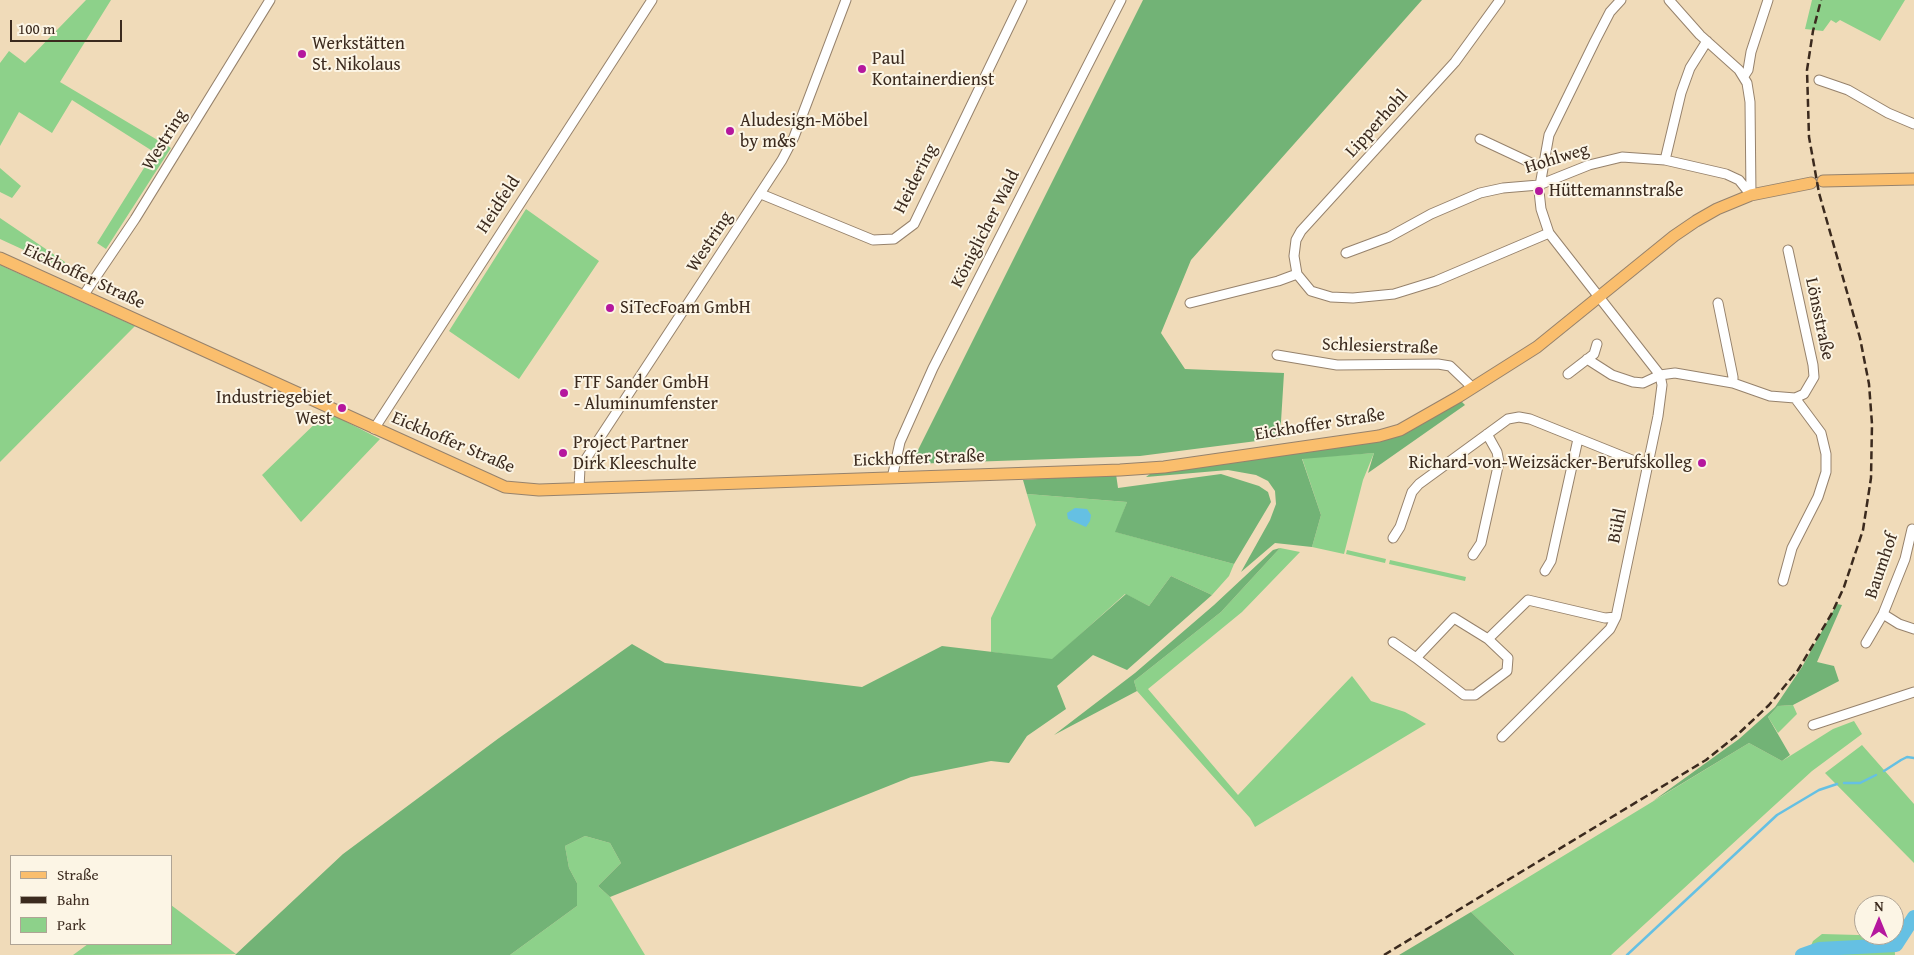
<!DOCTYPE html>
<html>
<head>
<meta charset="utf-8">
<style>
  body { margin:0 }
  #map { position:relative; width:1914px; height:955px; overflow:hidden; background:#f0dbb9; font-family:"Gentium Book Plus",serif }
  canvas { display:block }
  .legend { position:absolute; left:10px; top:855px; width:162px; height:90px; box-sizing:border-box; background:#fcf5e5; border:1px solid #afa495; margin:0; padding:6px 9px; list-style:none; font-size:15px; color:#3b2a1e }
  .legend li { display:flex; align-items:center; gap:10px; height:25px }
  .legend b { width:25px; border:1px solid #afa495 }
  .north { position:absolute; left:1854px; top:895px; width:50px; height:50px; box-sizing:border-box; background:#fcf5e5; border:1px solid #afa495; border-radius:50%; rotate:0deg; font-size:14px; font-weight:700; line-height:20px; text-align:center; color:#3b2a1e }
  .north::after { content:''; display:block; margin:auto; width:18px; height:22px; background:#b5179e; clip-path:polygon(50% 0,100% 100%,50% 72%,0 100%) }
  .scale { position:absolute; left:10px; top:20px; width:112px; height:22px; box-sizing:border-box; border:2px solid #3b2a1e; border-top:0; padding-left:6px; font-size:15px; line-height:18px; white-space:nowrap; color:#3b2a1e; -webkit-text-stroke:4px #fcf5e5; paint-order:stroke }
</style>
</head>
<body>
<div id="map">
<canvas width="1914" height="955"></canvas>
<ul class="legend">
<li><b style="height:6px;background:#fabe6d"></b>Straße</li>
<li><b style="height:6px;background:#3b2a1e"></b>Bahn</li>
<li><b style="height:14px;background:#8dd18a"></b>Park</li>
</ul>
<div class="north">N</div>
<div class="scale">100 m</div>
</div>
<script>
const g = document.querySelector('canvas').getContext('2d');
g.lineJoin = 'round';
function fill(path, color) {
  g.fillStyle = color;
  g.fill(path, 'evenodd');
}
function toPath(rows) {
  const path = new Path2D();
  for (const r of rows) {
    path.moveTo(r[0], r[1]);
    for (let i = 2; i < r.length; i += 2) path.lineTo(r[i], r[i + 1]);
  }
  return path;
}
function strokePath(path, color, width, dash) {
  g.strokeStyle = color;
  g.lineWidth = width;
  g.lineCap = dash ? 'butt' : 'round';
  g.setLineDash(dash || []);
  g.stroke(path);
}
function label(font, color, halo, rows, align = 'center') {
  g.font = font + ' "Gentium Book Plus",serif';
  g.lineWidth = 4;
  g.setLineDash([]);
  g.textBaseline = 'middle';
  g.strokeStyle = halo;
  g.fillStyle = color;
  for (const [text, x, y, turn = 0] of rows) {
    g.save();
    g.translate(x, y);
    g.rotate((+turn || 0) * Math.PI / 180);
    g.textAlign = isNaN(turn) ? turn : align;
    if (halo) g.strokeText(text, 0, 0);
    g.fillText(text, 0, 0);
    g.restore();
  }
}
fill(toPath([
  [86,0,111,0,60,82,171,148,106,249,97,243,154,152,72,100,52,133,19,112,0,146,0,63,9,51,25,63],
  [1812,0,1905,0,1880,41,1840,20,1836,23,1831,20,1823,31,1805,29],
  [0,168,21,186,12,198,0,192],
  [526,209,599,261,519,379,449,331],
  [0,218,65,262,63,268,0,239],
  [0,265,135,326,0,462],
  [329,413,380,439,301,522,262,475,325,414],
  [1374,453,1363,480,1344,554,1312,547,1321,515,1302,458],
  [1027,494,1127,502,1116,532,1234,564,1229,576,1212,595,1171,576,1149,606,1125,594,1052,660,991,652,991,618,1036,525],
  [1280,548,1300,552,1242,612,1148,689,1238,795,1352,676,1371,701,1405,712,1426,724,1255,827,1250,818,1137,691,1134,681,1221,612],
  [1347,550,1386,559,1385,563,1346,554],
  [1390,560,1466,577,1465,581,1389,564],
  [1793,705,1797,714,1778,733,1768,717,1778,706],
  [1854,721,1862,734,1812,771,1611,955,1515,955,1471,912,1749,743,1782,761,1833,729],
  [1862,745,1914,804,1914,863,1825,773],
  [585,836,610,843,621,863,598,886,610,897,645,955,510,955,577,906,577,883,569,868,565,846],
  [171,905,236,954,73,955,88,944,171,944],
  [1822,934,1894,936,1895,955,1807,955,1813,941]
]), '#8dd18a');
fill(toPath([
  [1143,0,1422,0,1191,260,1161,333,1185,369,1284,373,1280,438,1140,456,911,464],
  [1461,401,1465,405,1368,473,1374,453,1302,459,1321,515,1312,547,1275,543,1241,572,1270,520,1276,504,1275,491,1268,481,1256,475,1228,470,1146,477,1154,471,1382,440,1417,427],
  [1116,474,1118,488,1221,474,1259,486,1268,492,1271,502,1234,564,1115,532,1127,502,1027,494,1023,480],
  [1280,548,1221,612,1134,681,1137,691,1054,735,1135,673,1214,605,1273,550],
  [1171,576,1212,595,1127,670,1093,655,1057,686,1066,709,1027,736,1009,763,991,761,911,777,610,897,598,886,621,863,610,843,585,836,565,846,569,868,577,883,577,906,510,955,235,955,343,854,499,738,632,644,665,663,862,687,942,646,1052,659,1126,594,1149,606],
  [1837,604,1842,605,1817,662,1834,666,1839,681,1793,705,1778,706,1768,717,1790,755,1782,761,1749,743,1653,801,1739,739,1775,707,1802,667],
  [1471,912,1515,955,1399,955]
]), '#72b376');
fill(toPath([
  [1075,508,1087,509,1091,515,1090,521,1086,527,1068,519,1067,513]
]), '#65c0e3');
strokePath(toPath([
  [1884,771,1901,760,1907,757,1914,758],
  [1844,783,1860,783,1876,775],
  [1627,955,1777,815,1819,790,1837,784]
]), '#65c0e3', 2.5);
strokePath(toPath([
  [1802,955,1819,949,1896,945,1914,917]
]), '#65c0e3', 14);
const minor = toPath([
  [1500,0,1455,62,1301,231,1296,240,1294,256,1297,274,1311,291,1331,297,1353,298,1394,294,1436,281,1549,233],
  [1669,0,1700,35,1739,70,1747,83,1750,102,1751,195],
  [1744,76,1748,70,1751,52,1768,0],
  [1819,80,1848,90,1888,113,1914,124],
  [1480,139,1542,168],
  [1665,160,1681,93,1690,68,1707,41],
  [761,194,873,240,894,239,914,224,1022,0],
  [1346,253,1389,237,1431,214,1480,193,1503,188,1539,185,1589,165,1622,157,1665,160,1726,174,1739,180,1751,195],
  [83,296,135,219,270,0],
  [1190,303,1278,281,1297,274],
  [1718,303,1733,377,1733,383],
  [1277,355,1337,365,1438,364,1450,366,1473,388],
  [1587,359,1612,375,1633,382,1643,383,1660,375,1675,373,1733,383,1770,396,1795,398,1804,394,1814,377,1813,365,1788,250],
  [1568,374,1594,354,1597,344],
  [374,429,652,0],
  [892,478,900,442,933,368,1121,0],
  [579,488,580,468,782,160,794,137,846,0],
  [1393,538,1400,527,1412,492,1419,484,1508,419,1519,417,1530,419,1647,466],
  [1473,555,1481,543,1499,462,1497,452,1487,434],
  [1545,571,1551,561,1578,439],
  [1783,581,1792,548,1818,497,1826,472,1826,454,1821,433,1795,398],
  [1883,614,1899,624,1914,629],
  [1488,639,1508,658,1507,671,1475,695,1464,695,1416,658,1454,618,1488,639,1528,600,1605,618,1616,617],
  [1393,642,1416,658],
  [1866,643,1883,614,1905,559,1912,529],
  [1813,725,1914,692],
  [1502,737,1610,629,1616,617,1658,416,1662,385,1660,375,1549,233,1541,209,1539,191,1549,135,1595,41,1610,12,1621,0]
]);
const major = toPath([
  [1823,181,1914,179],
  [0,258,505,487,539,490,1120,470,1164,467,1379,436,1400,430,1458,397,1537,347,1674,236,1696,221,1717,209,1751,195,1811,183]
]);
strokePath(minor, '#96826c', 11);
strokePath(major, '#96826c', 13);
strokePath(minor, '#fff', 9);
strokePath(major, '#fabe6d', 11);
strokePath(toPath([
  [1384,955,1706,760,1736,736,1769,705,1798,670,1832,613,1844,587,1863,530,1871,478,1872,424,1869,384,1860,338,1819,193,1809,137,1807,70,1813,31,1821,0]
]), '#3b2a1e', 2.5, [8, 4]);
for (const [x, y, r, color] of [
  [302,54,5,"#b5179e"],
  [862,69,5,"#b5179e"],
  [730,131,5,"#b5179e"],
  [1539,191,5,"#b5179e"],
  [610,308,5,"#b5179e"],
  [564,393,5,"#b5179e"],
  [342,408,5,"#b5179e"],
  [563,453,5,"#b5179e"],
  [1702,463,5,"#b5179e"]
]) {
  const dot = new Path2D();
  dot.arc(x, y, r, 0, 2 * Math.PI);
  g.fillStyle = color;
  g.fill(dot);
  strokePath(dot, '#fcf5e5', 2);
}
label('18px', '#3b2a1e', '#fcf5e5', [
  ["Werkstätten",312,44],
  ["St. Nikolaus",312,65],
  ["Paul",872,59],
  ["Kontainerdienst",872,80],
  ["Aludesign-Möbel",740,121],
  ["by m&s",740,142],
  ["Hüttemannstraße",1549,191],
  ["SiTecFoam GmbH",620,308],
  ["FTF Sander GmbH",574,383],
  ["- Aluminumfenster",574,404],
  ["Industriegebiet",332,398,"right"],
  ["West",332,419,"right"],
  ["Project Partner",573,443],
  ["Dirk Kleeschulte",573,464],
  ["Richard-von-Weizsäcker-Berufskolleg",1692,463,"right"]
], 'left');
label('18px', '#3b2a1e', '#fcf5e5', [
  ["Lipperhohl",1377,124,-48],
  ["Westring",165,140,-58],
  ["Hohlweg",1557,159,-17],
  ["Heidering",916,179,-63],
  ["Heidfeld",499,205,-57],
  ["Königlicher Wald",986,229,-63],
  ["Westring",710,242,-57],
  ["Eickhoffer Straße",84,277,25],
  ["Lönsstraße",1819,319,78],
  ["Schlesierstraße",1380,347,2],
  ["Eickhoffer Straße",1320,425,-9],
  ["Eickhoffer Straße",453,443,23],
  ["Eickhoffer Straße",919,459,-2],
  ["Bühl",1618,526,-78],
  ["Baumhof",1882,566,-71]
]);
</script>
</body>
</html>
